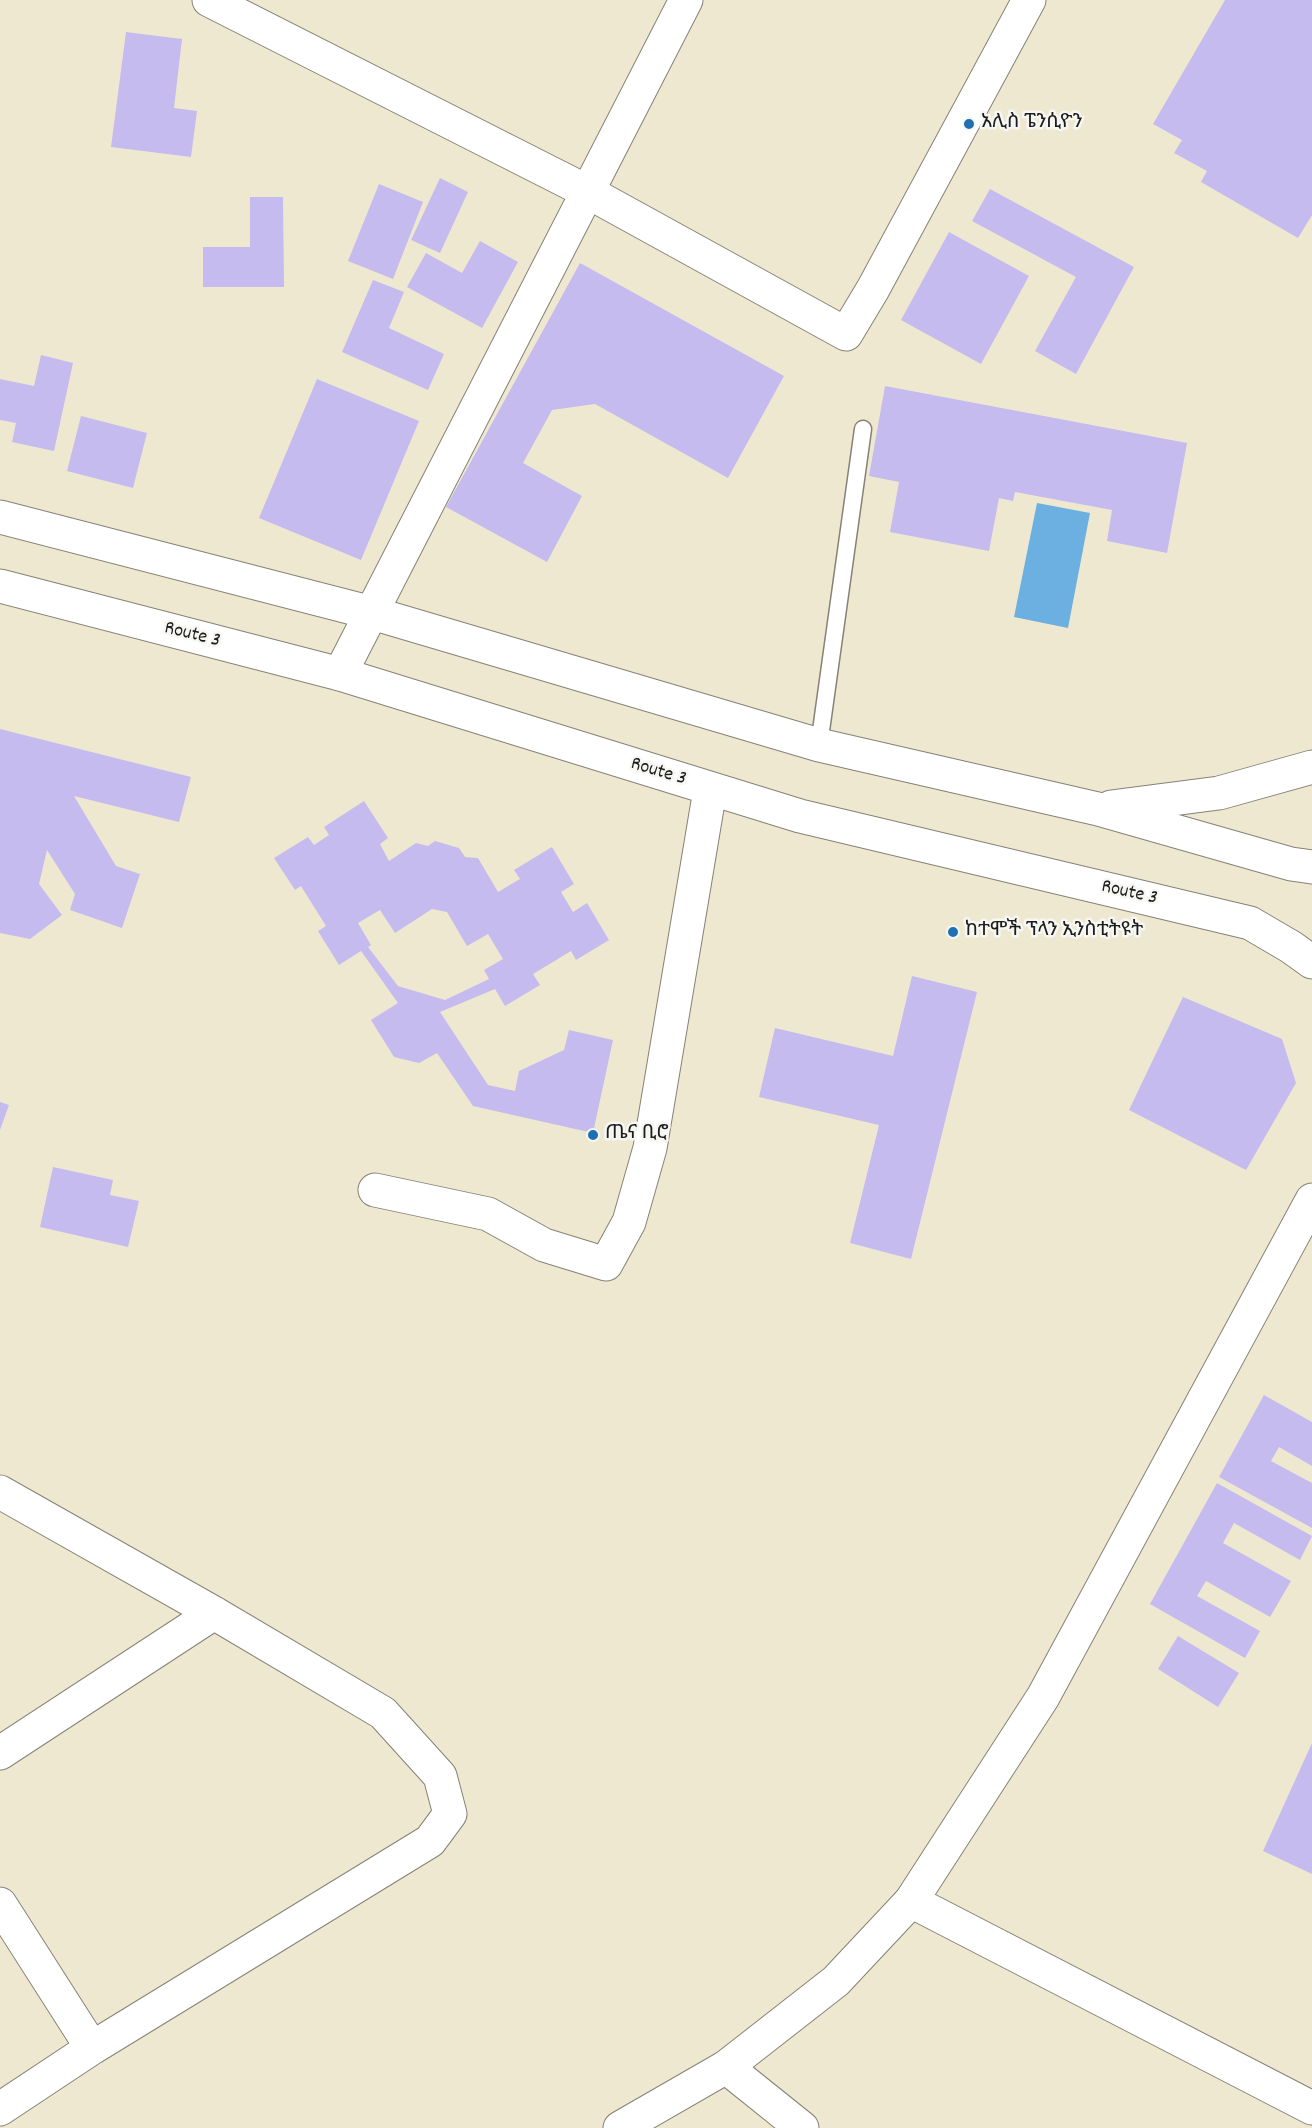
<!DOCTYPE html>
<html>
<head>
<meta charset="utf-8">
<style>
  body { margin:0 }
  canvas { display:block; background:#efe8d0 }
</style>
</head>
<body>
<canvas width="1312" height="2128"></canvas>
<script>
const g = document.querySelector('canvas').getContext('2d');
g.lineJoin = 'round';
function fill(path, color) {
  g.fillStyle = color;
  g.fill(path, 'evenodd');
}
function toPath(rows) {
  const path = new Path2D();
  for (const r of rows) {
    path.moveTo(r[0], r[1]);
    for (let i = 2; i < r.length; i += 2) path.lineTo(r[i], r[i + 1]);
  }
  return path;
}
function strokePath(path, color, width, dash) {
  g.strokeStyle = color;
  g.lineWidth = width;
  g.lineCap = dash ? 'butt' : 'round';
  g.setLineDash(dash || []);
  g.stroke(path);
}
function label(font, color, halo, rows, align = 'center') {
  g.font = font + ' Dekko,"Noto Sans Ethiopic",sans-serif';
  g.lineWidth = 5;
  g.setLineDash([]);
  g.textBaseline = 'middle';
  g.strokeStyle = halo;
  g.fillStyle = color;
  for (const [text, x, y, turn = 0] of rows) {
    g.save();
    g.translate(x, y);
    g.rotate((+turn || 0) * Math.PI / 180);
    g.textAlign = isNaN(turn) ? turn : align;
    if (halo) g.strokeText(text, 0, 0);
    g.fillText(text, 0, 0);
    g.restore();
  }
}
fill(toPath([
  [1037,503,1090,513,1068,628,1014,617]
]), '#6bb0e1');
fill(toPath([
  [1225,0,1312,0,1312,215,1298,238,1201,182,1207,171,1174,153,1182,140,1153,124],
  [126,32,182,39,174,108,197,111,191,157,111,147],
  [440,178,468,192,440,253,411,240],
  [379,184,423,202,393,279,348,261],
  [990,189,1134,267,1076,374,1035,351,1076,277,972,221],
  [250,197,283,197,284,287,203,287,203,247,250,247],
  [949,232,1029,276,981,364,901,320],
  [480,241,518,262,482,328,407,287,426,253,462,273],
  [580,263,784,376,728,478,595,404,552,410,523,463,582,496,547,562,446,507],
  [373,280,404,292,389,328,444,354,428,390,342,352],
  [41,355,73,363,54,451,12,442,16,423,0,420,0,379,34,386],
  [317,379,419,421,361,560,259,518],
  [885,386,1187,443,1167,553,1107,541,1112,510,1015,492,1013,501,999,498,989,551,890,532,899,482,869,476],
  [81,416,147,433,133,488,67,471],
  [0,729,191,777,179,822,74,796,116,866,140,874,122,928,70,910,75,894,47,850,39,884,62,915,30,939,0,933],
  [364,801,388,838,380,844,389,861,416,843,428,846,435,841,459,848,465,857,478,858,498,892,520,879,514,870,552,847,574,884,561,892,573,912,587,903,609,940,576,960,571,951,533,974,540,985,505,1006,495,989,440,1012,488,1085,515,1091,519,1071,564,1050,569,1030,613,1040,593,1133,473,1106,437,1053,419,1063,394,1057,371,1020,398,1003,361,951,339,965,318,931,326,926,301,886,295,890,274,858,308,837,314,845,329,835,324,827],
  [432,909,447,912,467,946,488,934,503,959,484,970,489,979,445,1000,398,986,368,947,371,945,358,923,380,910,395,933],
  [912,976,977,992,911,1259,850,1243,879,1125,759,1097,775,1028,893,1056],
  [1183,997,1282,1039,1296,1083,1246,1170,1129,1110],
  [0,1102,9,1105,0,1130],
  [53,1167,113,1180,110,1195,139,1201,128,1247,40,1227],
  [1264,1395,1312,1422,1312,1466,1279,1447,1271,1461,1312,1483,1312,1528,1219,1477],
  [1217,1483,1312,1536,1300,1560,1234,1523,1223,1543,1291,1581,1270,1617,1206,1581,1197,1596,1260,1631,1245,1658,1150,1604],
  [1178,1636,1239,1673,1218,1707,1158,1669],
  [1312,1743,1312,1874,1263,1851]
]), '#c5bbef');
const service = toPath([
  [819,745,863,429]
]);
const minor = toPath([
  [209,0,588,192,846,334,873,289,1029,0],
  [340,674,686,0],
  [375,1190,488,1214,544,1245,606,1264,629,1222,650,1148,710,790],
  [0,1492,214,1613,383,1713,440,1776,450,1814,430,1841,92,2048,0,2109],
  [0,1753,214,1613],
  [911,1901,1312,2108],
  [0,1904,92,2048],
  [726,2067,802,2128]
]);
const tertiary = toPath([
  [620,2128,726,2067,836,1981,911,1901,1043,1697,1312,1200]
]);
const secondary = toPath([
  [0,517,372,613,819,745,1098,809,1291,864,1312,867],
  [0,586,340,674,800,816,1250,923,1291,947,1312,962],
  [1111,807,1219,793,1312,767]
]);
strokePath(service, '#868276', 19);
strokePath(minor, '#868276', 35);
strokePath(tertiary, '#868276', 35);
strokePath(secondary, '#868276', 35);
strokePath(service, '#fff', 16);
strokePath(minor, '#fff', 33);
strokePath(tertiary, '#fff', 33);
strokePath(secondary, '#fff', 33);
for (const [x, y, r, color] of [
  [969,124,6,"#1f6fb2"],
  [953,932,6,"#1f6fb2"],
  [593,1135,6,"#1f6fb2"]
]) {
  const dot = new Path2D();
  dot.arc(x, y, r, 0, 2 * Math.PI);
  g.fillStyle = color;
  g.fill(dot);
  strokePath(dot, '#f6f6f2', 2);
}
label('20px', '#1c1c1c', '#f6f6f2', [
  ["አሊስ ፔንሲዮን",981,124],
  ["ከተሞች ፕላን ኢንስቲትዩት",965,932],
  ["ጤና ቢሮ",605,1135]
], 'left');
label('20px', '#1c1c1c', '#f6f6f2', [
  ["Route 3",192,636,14],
  ["Route 3",658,773,17],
  ["Route 3",1129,894,13]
]);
</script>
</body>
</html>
